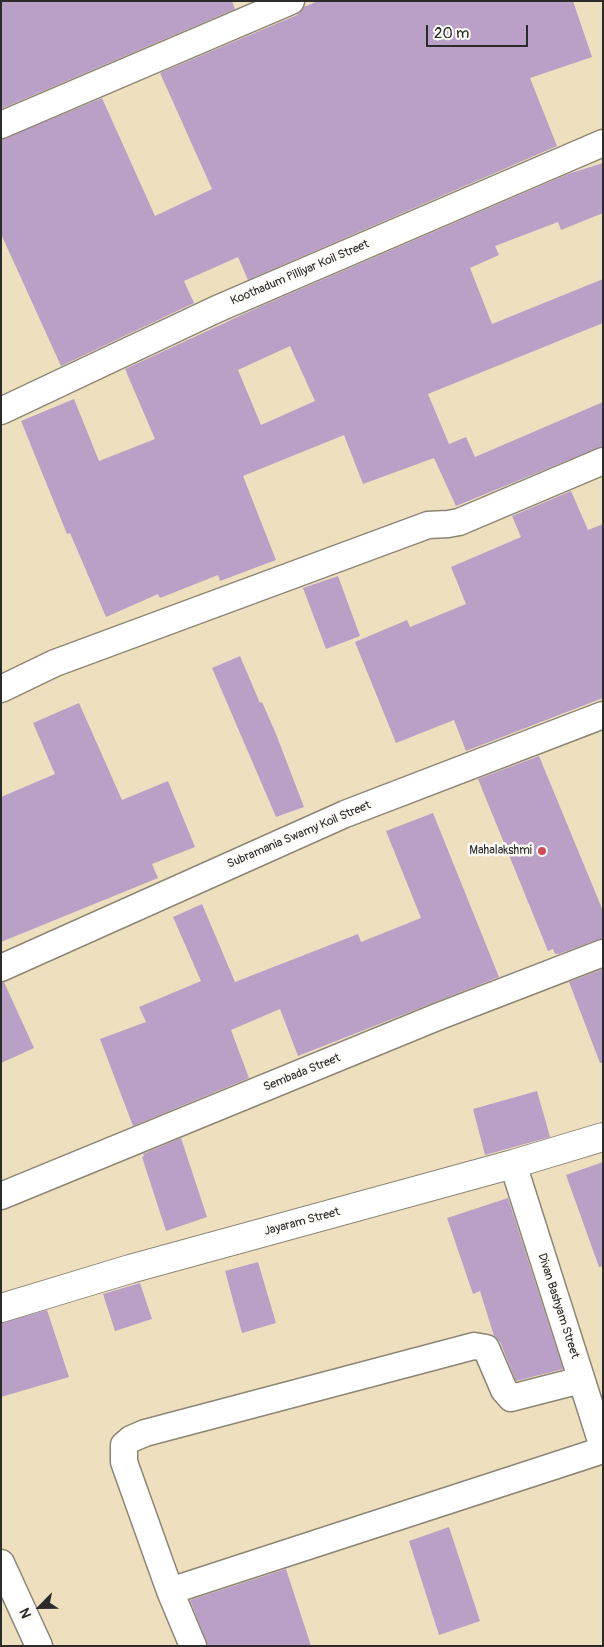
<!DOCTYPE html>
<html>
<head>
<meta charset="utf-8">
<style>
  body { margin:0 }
  #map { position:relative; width:604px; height:1647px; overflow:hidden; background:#eee0bf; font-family:Pangolin,sans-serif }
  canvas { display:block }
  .frame { position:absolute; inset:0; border:2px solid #2b2b2b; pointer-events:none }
  .north { position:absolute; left:15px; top:1582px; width:50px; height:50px; -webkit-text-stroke:4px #fdfcf7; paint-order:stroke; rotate:247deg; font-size:14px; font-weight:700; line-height:20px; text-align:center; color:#2b2b2b }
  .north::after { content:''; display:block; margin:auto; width:18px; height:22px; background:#2b2b2b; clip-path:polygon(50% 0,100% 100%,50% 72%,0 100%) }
  .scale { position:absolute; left:426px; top:25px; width:102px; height:22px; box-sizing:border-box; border:2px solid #2b2b2b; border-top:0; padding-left:6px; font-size:15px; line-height:18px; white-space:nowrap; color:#2b2b2b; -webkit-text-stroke:4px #fdfcf7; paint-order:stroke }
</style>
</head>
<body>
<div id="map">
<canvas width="604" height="1647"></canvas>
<div class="frame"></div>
<div class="north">N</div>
<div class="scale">20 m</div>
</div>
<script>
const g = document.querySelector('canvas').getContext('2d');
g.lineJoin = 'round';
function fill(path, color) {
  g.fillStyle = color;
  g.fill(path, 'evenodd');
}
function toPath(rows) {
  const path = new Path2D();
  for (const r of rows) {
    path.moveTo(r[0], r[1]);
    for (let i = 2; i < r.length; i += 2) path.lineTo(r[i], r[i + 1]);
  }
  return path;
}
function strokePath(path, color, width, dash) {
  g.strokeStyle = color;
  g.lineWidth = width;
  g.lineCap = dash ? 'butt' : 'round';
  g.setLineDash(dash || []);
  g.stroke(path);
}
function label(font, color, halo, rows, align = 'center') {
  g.font = font + ' Pangolin,sans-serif';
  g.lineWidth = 5;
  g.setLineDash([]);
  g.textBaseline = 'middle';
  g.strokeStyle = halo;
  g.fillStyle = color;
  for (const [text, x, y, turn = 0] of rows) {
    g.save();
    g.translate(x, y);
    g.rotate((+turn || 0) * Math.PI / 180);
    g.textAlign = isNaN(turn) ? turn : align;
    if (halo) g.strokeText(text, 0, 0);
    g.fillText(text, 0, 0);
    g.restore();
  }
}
fill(toPath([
  [1,1,232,1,235,9,1,109],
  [318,1,573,1,592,57,530,78,557,146,248,280,238,257,184,281,194,303,61,366,1,234,1,140,102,98,155,216,212,189,160,73,297,15,304,7],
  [603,163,603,213,561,230,558,222,495,246,499,255,470,268,492,324,603,279,603,323,428,394,449,444,466,437,475,457,603,402,603,446,456,506,434,458,363,484,344,435,243,476,276,560,220,581,218,575,160,598,158,594,106,617,70,533,67,534,21,421,74,399,99,461,155,439,125,369,259,307,568,174],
  [290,346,315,401,261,425,238,370],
  [571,491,588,530,603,524,603,698,466,751,454,720,396,743,355,642,407,620,410,627,466,604,451,567,521,537,512,516],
  [338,576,360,636,326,649,303,588],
  [240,656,260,703,262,702,276,734,304,807,276,817,212,668],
  [79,703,122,800,168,781,195,847,152,864,158,878,1,942,1,797,55,774,33,723],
  [539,756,603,911,603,938,559,954,555,954,553,949,548,951,478,779],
  [433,813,499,977,298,1056,280,1009,231,1030,249,1078,133,1126,100,1039,146,1022,139,1007,201,981,173,917,202,904,235,982,358,934,361,942,421,918,386,831],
  [603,969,603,1063,600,1063,569,982],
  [4,982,34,1048,1,1063,1,983],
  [537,1091,550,1137,485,1155,473,1109],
  [181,1138,207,1217,166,1231,142,1157,144,1156,143,1154],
  [603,1162,603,1266,599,1267,566,1175],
  [508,1198,563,1369,516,1381,500,1342,494,1336,480,1291,473,1294,447,1218],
  [258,1262,276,1323,242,1333,225,1271],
  [140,1283,152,1319,115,1331,103,1294],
  [47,1310,69,1377,1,1397,1,1323],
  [449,1527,480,1621,439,1635,409,1541],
  [286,1569,311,1646,208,1646,190,1600]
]), '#ba9fc7');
const minor = toPath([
  [1,125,291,1],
  [1,411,217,309,603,143],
  [1,689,55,663,428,525,448,524,459,522,603,461],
  [1,968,345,814,603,715],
  [513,1164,603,1447],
  [1,1196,437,1017,603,953],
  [1,1563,39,1646],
  [170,1591,603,1450],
  [193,1646,170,1591,124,1462,124,1445,131,1439,145,1433,474,1346,486,1348,504,1390,511,1398,581,1380]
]);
const secondary = toPath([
  [1,1308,130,1269,513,1164,603,1137]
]);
strokePath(minor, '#8c8675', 29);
strokePath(secondary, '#8c8675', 30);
strokePath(minor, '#fff', 26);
strokePath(secondary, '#fff', 28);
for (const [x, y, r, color] of [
  [542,851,5,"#d1495b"]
]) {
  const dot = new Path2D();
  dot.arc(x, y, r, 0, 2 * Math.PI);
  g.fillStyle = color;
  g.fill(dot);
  strokePath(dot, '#fdfcf7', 2);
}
label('12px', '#2b2b2b', '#fdfcf7', [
  ["Koothadum Pilliyar Koil Street",300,273,-23],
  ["Subramania Swamy Koil Street",299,835,-23],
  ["Sembada Street",302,1073,-22],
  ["Jayaram Street",302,1222,-15],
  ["Divan Bashyam Street",558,1306,72]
]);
label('12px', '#2b2b2b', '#fdfcf7', [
  ["Mahalakshmi",532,851]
], 'right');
</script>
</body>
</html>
